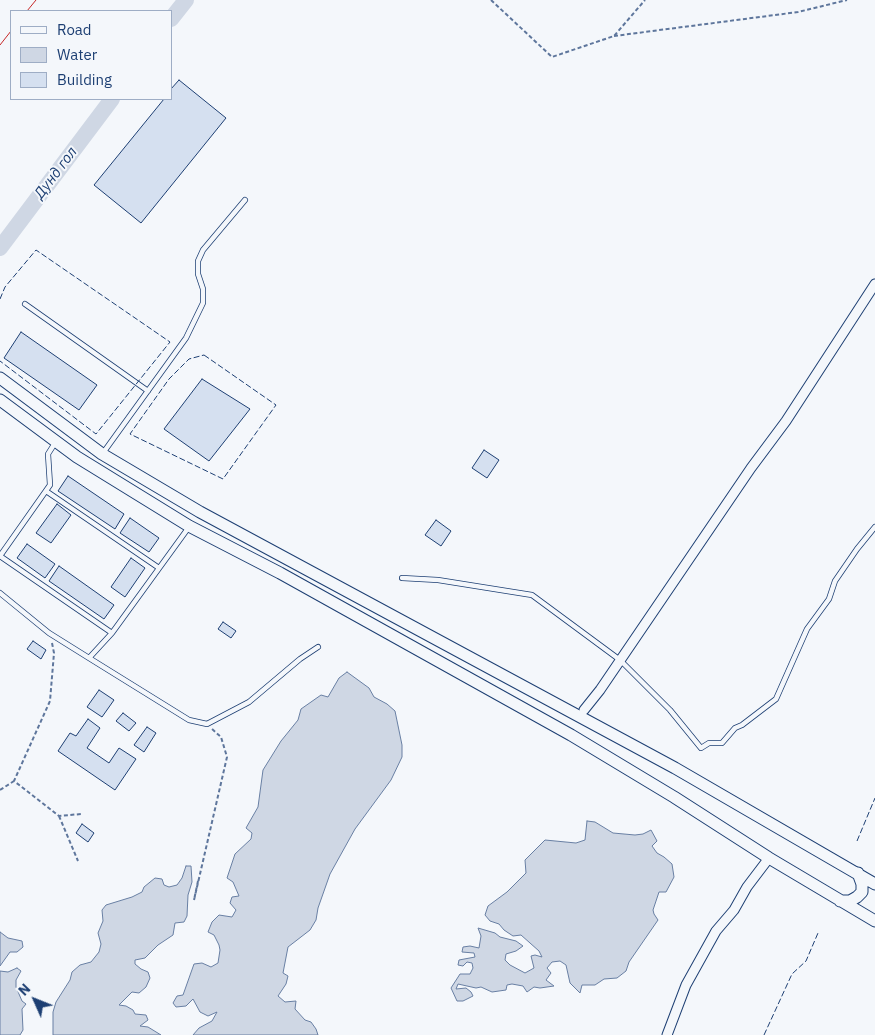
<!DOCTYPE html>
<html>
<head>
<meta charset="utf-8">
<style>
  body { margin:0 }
  #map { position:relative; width:875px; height:1035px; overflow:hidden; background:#f4f7fb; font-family:"IBM Plex Sans",sans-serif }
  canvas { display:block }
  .legend { position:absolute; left:10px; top:10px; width:162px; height:90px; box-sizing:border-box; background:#f4f7fb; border:1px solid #9eadc5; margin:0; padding:6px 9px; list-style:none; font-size:15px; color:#1d3f73 }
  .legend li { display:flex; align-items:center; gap:10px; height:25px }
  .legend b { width:25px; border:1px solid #9eadc5 }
  .north { position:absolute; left:10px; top:975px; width:50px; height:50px; -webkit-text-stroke:4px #f4f7fb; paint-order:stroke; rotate:314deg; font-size:14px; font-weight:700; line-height:20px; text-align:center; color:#1d3f73 }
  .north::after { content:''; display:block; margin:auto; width:18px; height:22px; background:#1d3f73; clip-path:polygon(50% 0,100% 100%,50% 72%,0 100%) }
</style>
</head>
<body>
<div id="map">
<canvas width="875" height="1035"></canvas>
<ul class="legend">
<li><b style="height:6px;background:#f4f7fb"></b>Road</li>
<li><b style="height:14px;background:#cfd7e4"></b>Water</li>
<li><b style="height:14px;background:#d5e0f0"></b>Building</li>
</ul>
<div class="north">N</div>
</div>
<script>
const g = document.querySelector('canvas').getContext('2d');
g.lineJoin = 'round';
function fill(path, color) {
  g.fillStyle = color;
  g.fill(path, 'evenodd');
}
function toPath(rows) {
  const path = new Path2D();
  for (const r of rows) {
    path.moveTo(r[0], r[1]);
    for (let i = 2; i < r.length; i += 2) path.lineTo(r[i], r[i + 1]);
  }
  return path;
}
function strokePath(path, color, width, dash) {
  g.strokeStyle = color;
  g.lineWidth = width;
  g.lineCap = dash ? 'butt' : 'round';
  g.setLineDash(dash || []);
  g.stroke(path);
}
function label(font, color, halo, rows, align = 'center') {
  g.font = font + ' "IBM Plex Sans",sans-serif';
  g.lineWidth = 4;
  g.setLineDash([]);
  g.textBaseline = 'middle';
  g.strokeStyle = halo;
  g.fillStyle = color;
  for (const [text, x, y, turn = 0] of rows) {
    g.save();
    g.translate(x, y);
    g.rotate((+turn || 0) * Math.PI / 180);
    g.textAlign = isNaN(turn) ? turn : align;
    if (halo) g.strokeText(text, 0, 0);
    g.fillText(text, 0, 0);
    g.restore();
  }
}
const water = toPath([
  [347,672,369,688,374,697,387,704,395,711,402,745,402,757,391,780,355,829,330,874,318,908,316,920,310,930,288,947,283,973,288,976,286,984,278,996,285,1002,296,1001,295,1009,305,1020,311,1022,316,1029,318,1035,193,1035,199,1028,212,1021,217,1012,208,1016,200,1012,193,999,186,1006,176,1007,173,1003,177,996,183,995,194,964,202,963,211,967,218,963,220,950,219,945,214,935,208,932,212,922,219,915,232,917,236,910,230,903,232,897,239,896,233,882,227,878,235,854,251,839,252,833,246,828,258,807,263,770,281,741,298,720,301,709,321,695,328,697,339,678,347,672],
  [587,821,595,822,613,833,635,835,643,834,651,830,657,841,652,846,657,853,664,857,672,864,674,877,666,892,659,892,653,910,654,914,658,920,629,962,626,971,617,978,604,979,595,985,582,985,580,993,570,983,566,965,560,961,552,962,547,968,551,973,546,980,554,986,540,988,534,987,527,992,523,986,512,984,507,985,506,990,492,992,481,987,476,988,458,984,456,989,466,988,471,992,473,996,463,1001,457,1001,451,988,460,974,470,974,473,968,472,963,467,962,463,966,458,965,459,960,475,957,474,953,462,952,463,947,470,946,479,948,481,936,478,928,495,933,500,937,516,941,523,946,516,951,506,954,505,960,510,965,525,973,534,968,531,956,535,955,542,957,539,951,521,935,513,936,504,930,499,924,490,921,485,915,488,906,507,892,526,873,525,860,545,840,576,843,585,840,587,821],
  [186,866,191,866,192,882,188,895,187,916,184,922,175,923,173,935,158,945,145,958,135,960,135,964,141,969,148,972,150,978,146,987,139,993,132,992,119,1005,126,1006,133,1010,135,1014,146,1015,148,1020,140,1026,148,1027,161,1035,53,1035,53,1012,56,1002,70,980,72,972,80,965,91,962,99,952,101,944,98,933,103,921,102,910,106,905,132,897,142,892,144,887,155,878,162,879,164,885,169,887,177,885,182,878,186,866],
  [0,932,8,938,22,941,23,947,17,952,10,952,0,966,0,932],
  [17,968,21,971,16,980,16,987,22,1001,26,1004,22,1009,23,1030,20,1035,0,1035,0,971,8,972,17,968]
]);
fill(water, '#cfd7e4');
strokePath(water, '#687fa3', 1);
strokePath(toPath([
  [171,19,186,0],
  [0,248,112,99]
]), '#cfd7e4', 16);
const building = toPath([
  [179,80,226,118,141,223,94,185,164,99,171,99,171,89,179,80],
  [21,332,97,385,79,410,4,358,21,332],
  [202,379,250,409,209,461,164,429,202,379],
  [484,450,499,460,487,478,472,468,484,450],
  [68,476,124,514,115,529,58,491,68,476],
  [57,504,71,515,51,543,36,533,57,504],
  [130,518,159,538,149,552,120,533,130,518],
  [436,520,451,531,441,546,425,535,436,520],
  [27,544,55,564,45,578,17,558,27,544],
  [131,558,145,568,125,597,111,587,131,558],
  [59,566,114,605,104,619,49,581,59,566],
  [223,622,236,631,231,638,218,629,223,622],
  [33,641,46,650,41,659,27,649,33,641],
  [99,690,114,700,102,717,87,707,99,690],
  [123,713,136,723,129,731,116,721,123,713],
  [88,719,100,728,87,748,109,763,119,748,136,759,115,790,58,751,70,733,76,736,88,719],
  [147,727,156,733,144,752,134,745,147,727],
  [82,824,94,833,88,842,76,833,82,824]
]);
fill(building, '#d5e0f0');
strokePath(building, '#1d3f73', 1);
const service = toPath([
  [25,304,148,391],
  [103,453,186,338,203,303,203,289,198,274,198,261,203,250,245,200],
  [46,491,159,568],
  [0,556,112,633],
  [0,556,50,485,48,454,55,443],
  [402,578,438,580,532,595,620,660,670,710,701,748,709,743,722,743,735,728,742,725,776,699,807,629,829,599,835,581,857,549,875,527],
  [0,593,49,633,89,658,112,633,189,527],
  [89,658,189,720,207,724,249,702,300,659,318,647]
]);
const minor = toPath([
  [584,710,600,690,751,468,786,421,875,284],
  [667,1035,686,985,716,931,734,910,747,887,769,858]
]);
const secondary = toPath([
  [0,378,102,454,200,512,675,768,875,884],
  [0,400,77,457,189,526,280,573,571,735,674,797,769,858,875,921],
  [840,901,850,901,857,897,862,892,862,884,858,873]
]);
strokePath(service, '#1d3f73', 6);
strokePath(minor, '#1d3f73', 11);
strokePath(secondary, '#1d3f73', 13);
strokePath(toPath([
  [491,0,552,57,614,36,645,0],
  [614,36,798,12,847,0],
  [52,643,54,653,50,701,14,781,59,816,81,814],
  [0,790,14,781],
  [59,816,78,861],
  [198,881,194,900,227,757,221,737,212,729]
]), '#5e769c', 2, [4, 2.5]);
strokePath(service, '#f4f7fb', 4.5);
strokePath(minor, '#f4f7fb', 9);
strokePath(secondary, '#f4f7fb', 11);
strokePath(toPath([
  [0,299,5,287,36,250,170,342,96,434,0,361],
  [204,355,276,405,223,479,130,434,169,379,189,359,204,355],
  [857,841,875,798],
  [764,1035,792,974,806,961,818,933]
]), '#1d3f73', 1, [6, 2.5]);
strokePath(toPath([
  [27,11,36,0],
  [0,45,11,31]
]), '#c62828', 1, [18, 4, 2.5, 4]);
label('italic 15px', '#1d3f73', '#f4f7fb', [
  ["Дунд гол",56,173,-53]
]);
</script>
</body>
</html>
